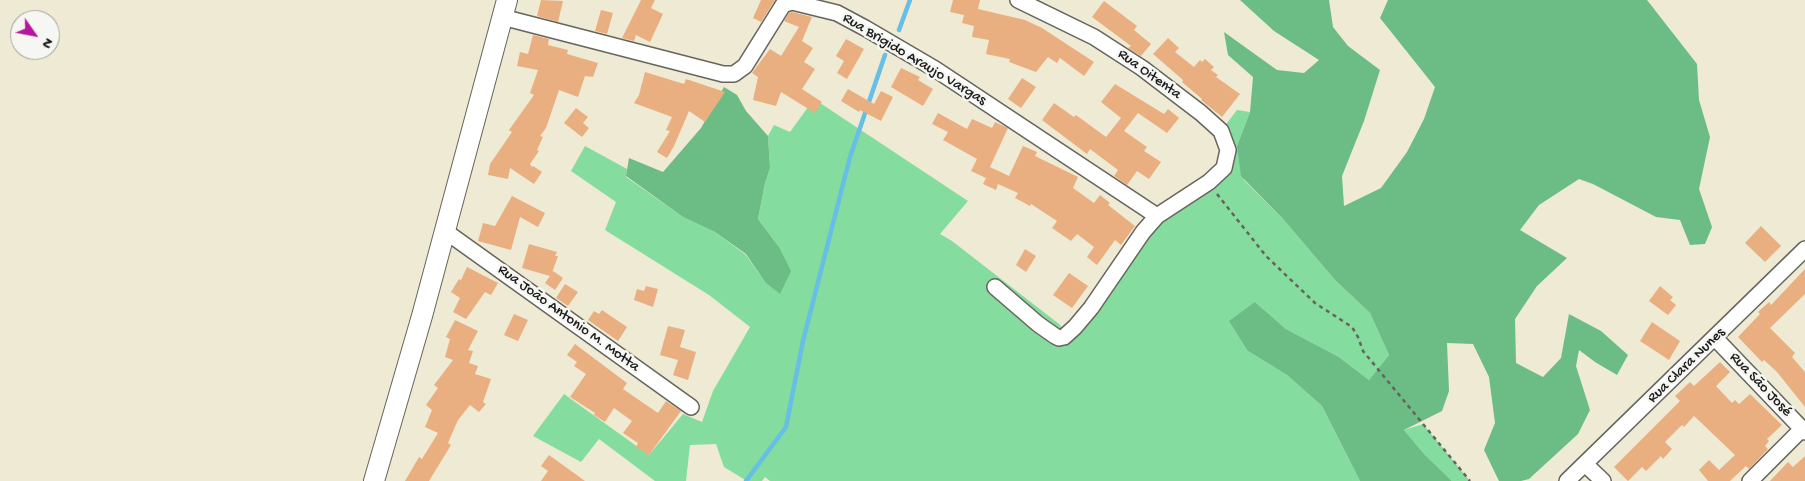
<!DOCTYPE html>
<html>
<head>
<meta charset="utf-8">
<style>
  body { margin:0 }
  #map { position:relative; width:1805px; height:481px; overflow:hidden; background:#eeead4; font-family:"Gochi Hand",sans-serif }
  canvas { display:block }
  .north { position:absolute; left:10px; top:10px; width:50px; height:50px; box-sizing:border-box; background:#f6f6f2; border:1px solid #9f9f9c; border-radius:50%; rotate:123deg; font-size:14px; font-weight:700; line-height:20px; text-align:center; color:#1c1c1c }
  .north::after { content:''; display:block; margin:auto; width:18px; height:22px; background:#b5179e; clip-path:polygon(50% 0,100% 100%,50% 72%,0 100%) }
</style>
</head>
<body>
<div id="map">
<canvas width="1805" height="481"></canvas>
<div class="north">N</div>
</div>
<script>
const g = document.querySelector('canvas').getContext('2d');
g.lineJoin = 'round';
function fill(path, color) {
  g.fillStyle = color;
  g.fill(path, 'evenodd');
}
function toPath(rows) {
  const path = new Path2D();
  for (const r of rows) {
    path.moveTo(r[0], r[1]);
    for (let i = 2; i < r.length; i += 2) path.lineTo(r[i], r[i + 1]);
  }
  return path;
}
function strokePath(path, color, width, dash) {
  g.strokeStyle = color;
  g.lineWidth = width;
  g.lineCap = dash ? 'butt' : 'round';
  g.setLineDash(dash || []);
  g.stroke(path);
}
function label(font, color, halo, rows, align = 'center') {
  g.font = font + ' "Gochi Hand",sans-serif';
  g.lineWidth = 5;
  g.setLineDash([]);
  g.textBaseline = 'middle';
  g.strokeStyle = halo;
  g.fillStyle = color;
  for (const [text, x, y, turn = 0] of rows) {
    g.save();
    g.translate(x, y);
    g.rotate((+turn || 0) * Math.PI / 180);
    g.textAlign = isNaN(turn) ? turn : align;
    if (halo) g.strokeText(text, 0, 0);
    g.fillText(text, 0, 0);
    g.restore();
  }
}
fill(toPath([
  [814,99,968,201,940,234,952,241,1059,324,1069,337,1144,237,1224,168,1221,131,1237,110,1250,112,1237,146,1244,180,1283,219,1335,280,1370,313,1389,355,1369,380,1339,357,1286,329,1255,302,1248,351,1287,375,1322,406,1360,481,770,481,765,477,762,481,747,481,724,467,716,444,690,445,686,481,655,481,599,439,581,462,533,436,564,394,649,455,683,414,702,422,713,391,750,327,709,295,605,230,616,202,571,171,585,146,627,169,626,177,683,217,715,232,746,255,765,282,779,247,758,219,765,183,770,168,768,136,774,125,790,132],
  [1423,424,1470,481,1452,481,1425,455,1404,430]
]), '#85dc9f');
fill(toPath([
  [1240,0,1329,0,1333,27,1348,46,1380,70,1364,121,1342,176,1344,206,1381,188,1407,152,1424,119,1435,87,1380,18,1388,0,1647,0,1697,64,1699,100,1710,137,1699,189,1712,227,1705,244,1690,245,1680,220,1656,217,1593,184,1579,179,1539,205,1520,230,1567,258,1537,286,1515,319,1516,363,1543,377,1561,358,1569,314,1601,331,1628,355,1617,375,1595,362,1579,350,1576,366,1590,410,1578,434,1529,479,1521,481,1499,481,1484,450,1495,423,1489,377,1473,344,1447,343,1449,391,1442,411,1404,430,1425,455,1452,481,1360,481,1322,406,1287,375,1248,351,1229,321,1255,302,1286,329,1339,357,1369,380,1389,355,1370,313,1335,280,1283,219,1241,176,1237,146,1250,112,1253,77,1228,55,1224,32,1277,70,1304,73,1319,60,1274,31],
  [724,87,737,95,746,111,768,136,770,168,765,183,758,219,779,247,791,271,780,294,765,282,746,254,715,232,683,217,626,176,629,158,663,172,701,128]
]), '#6cbc86');
strokePath(toPath([
  [899,30,910,0],
  [746,481,786,427,803,341,850,157,885,55]
]), '#67bfe5', 4.5);
fill(toPath([
  [541,0,563,1,558,22,537,16],
  [641,0,655,0,651,8,663,14,650,42,636,35,634,41,622,38],
  [761,0,775,0,761,22,753,18],
  [953,0,980,0,978,9,1025,20,1042,28,1094,62,1084,76,1060,58,1057,63,1048,57,1036,72,1009,62,1010,59,986,54,989,40,972,37,974,26,962,23,964,15,950,12],
  [1104,1,1137,26,1134,30,1151,44,1141,56,1128,48,1131,46,1092,17],
  [601,10,613,13,607,34,595,31],
  [792,12,812,17,802,41,813,48,804,62,815,69,802,89,822,102,815,113,781,92,776,106,753,100,758,77,752,73,770,49,781,56,799,27,784,21,789,13],
  [533,35,549,39,548,45,568,50,567,54,598,63,593,77,585,76,578,97,559,90,546,128,540,136,543,137,537,150,539,151,530,164,532,167,533,166,542,172,534,184,510,168,508,179,488,175,490,164,512,132,509,130,534,95,530,93,538,70,517,66,520,52,528,54],
  [1168,38,1179,48,1175,52,1194,67,1200,60,1202,62,1205,59,1214,67,1211,70,1218,75,1216,77,1240,94,1222,117,1201,100,1202,99,1182,82,1183,80,1153,54],
  [846,39,864,49,847,79,837,73,844,61,836,56],
  [901,68,920,77,918,80,933,89,923,106,891,87],
  [645,72,684,84,686,79,725,92,705,122,689,111,674,146,667,158,657,152,670,131,666,130,672,117,634,103,639,95],
  [1022,78,1036,87,1021,108,1008,99],
  [1115,84,1164,114,1168,109,1179,118,1167,133,1138,113,1124,131,1147,147,1144,151,1161,162,1149,179,1137,171,1127,185,1114,176,1118,170,1090,149,1087,154,1042,120,1054,103,1074,117,1076,115,1106,137,1121,118,1101,102],
  [848,89,874,104,881,91,893,97,881,121,860,110,859,112,841,101],
  [576,108,588,117,583,123,589,128,582,137,564,123],
  [938,113,967,129,972,119,992,128,995,122,1008,128,990,167,1009,176,1023,146,1037,152,1035,156,1078,177,1073,188,1094,203,1100,195,1110,203,1108,205,1135,226,1121,245,1115,240,1097,265,1087,257,1094,247,1077,234,1071,241,1052,228,1057,221,1031,204,1030,206,1015,198,1018,193,998,184,996,190,983,184,986,178,971,171,977,159,943,140,948,132,932,124],
  [512,196,545,213,538,227,520,217,511,250,478,241,483,223,495,226],
  [1761,226,1781,246,1765,262,1745,243],
  [529,244,557,252,555,256,558,256,552,273,553,271,563,278,555,290,545,283,550,276,522,268],
  [1025,249,1036,256,1026,272,1016,265],
  [467,267,498,283,491,295,485,292,466,319,453,312,460,298,451,292,459,279,461,280],
  [1805,269,1805,294,1770,328,1795,353,1792,357,1805,372,1805,407,1777,372,1764,360,1762,362,1738,337,1760,314,1758,312,1769,302,1771,305],
  [1069,273,1088,286,1072,308,1053,295],
  [565,284,578,292,568,306,556,298],
  [646,286,658,289,653,307,634,300,637,289,644,291],
  [1660,286,1673,297,1670,300,1676,305,1668,315,1649,301],
  [602,310,627,327,618,341,588,320,594,311,599,314],
  [514,314,528,320,518,341,504,335],
  [455,320,478,331,468,350,473,351,469,363,478,366,475,374,491,379,483,402,486,404,479,412,470,405,458,420,448,443,451,445,429,481,405,481,419,457,422,459,438,433,425,427,432,410,426,405,438,388,434,385,453,360,445,357,450,339,446,337],
  [1652,322,1680,341,1669,360,1640,341],
  [668,326,685,330,680,347,696,352,688,380,673,375,678,360,660,355],
  [575,344,627,383,623,389,658,413,666,401,681,411,649,455,636,447,638,443,623,433,632,421,614,408,605,422,594,415,595,413,570,397,586,374,574,366,577,362,567,355],
  [1720,362,1730,372,1716,386,1732,403,1735,400,1739,404,1750,394,1782,425,1767,439,1769,441,1765,446,1768,449,1749,469,1746,466,1730,481,1708,481,1699,470,1709,460,1719,470,1735,455,1694,416,1684,427,1682,425,1665,442,1672,449,1663,459,1661,456,1646,471,1642,467,1628,481,1614,467,1680,401,1675,396,1690,382,1694,386],
  [549,455,585,481,541,481,548,471,541,466],
  [1805,456,1805,481,1770,481,1788,462,1793,467]
]), '#eaaf80');
const minor = toPath([
  [502,17,723,74,734,74,745,66,783,5,792,2,837,13,865,28,935,69,1157,216,1209,182,1224,168,1228,150,1221,131,1201,113,1142,68,1094,37,1018,0],
  [445,231,691,407],
  [995,287,1038,324,1055,336,1059,338,1064,337,1075,327,1091,308,1143,232,1157,216],
  [1715,338,1805,432],
  [1585,464,1603,481],
  [1567,481,1805,249],
  [1750,481,1802,429]
]);
const major = toPath([
  [374,481,422,316,507,0]
]);
strokePath(minor, '#66645c', 18);
strokePath(major, '#66645c', 22);
strokePath(toPath([
  [1217,194,1266,256,1315,303,1352,327,1358,337,1363,351,1470,481]
]), '#66645c', 2.5, [4, 4]);
strokePath(minor, '#fff', 15);
strokePath(major, '#fff', 20);
label('15px', '#1c1c1c', '#f6f6f2', [
  ["Rua Brigido Araujo Vargas",914,60,31],
  ["Rua Oitenta",1149,75,36],
  ["Rua João Antonio M. Motta",568,319,36],
  ["Rua Clara Nunes",1687,366,-44],
  ["Rua São José",1760,385,46]
]);
</script>
</body>
</html>
